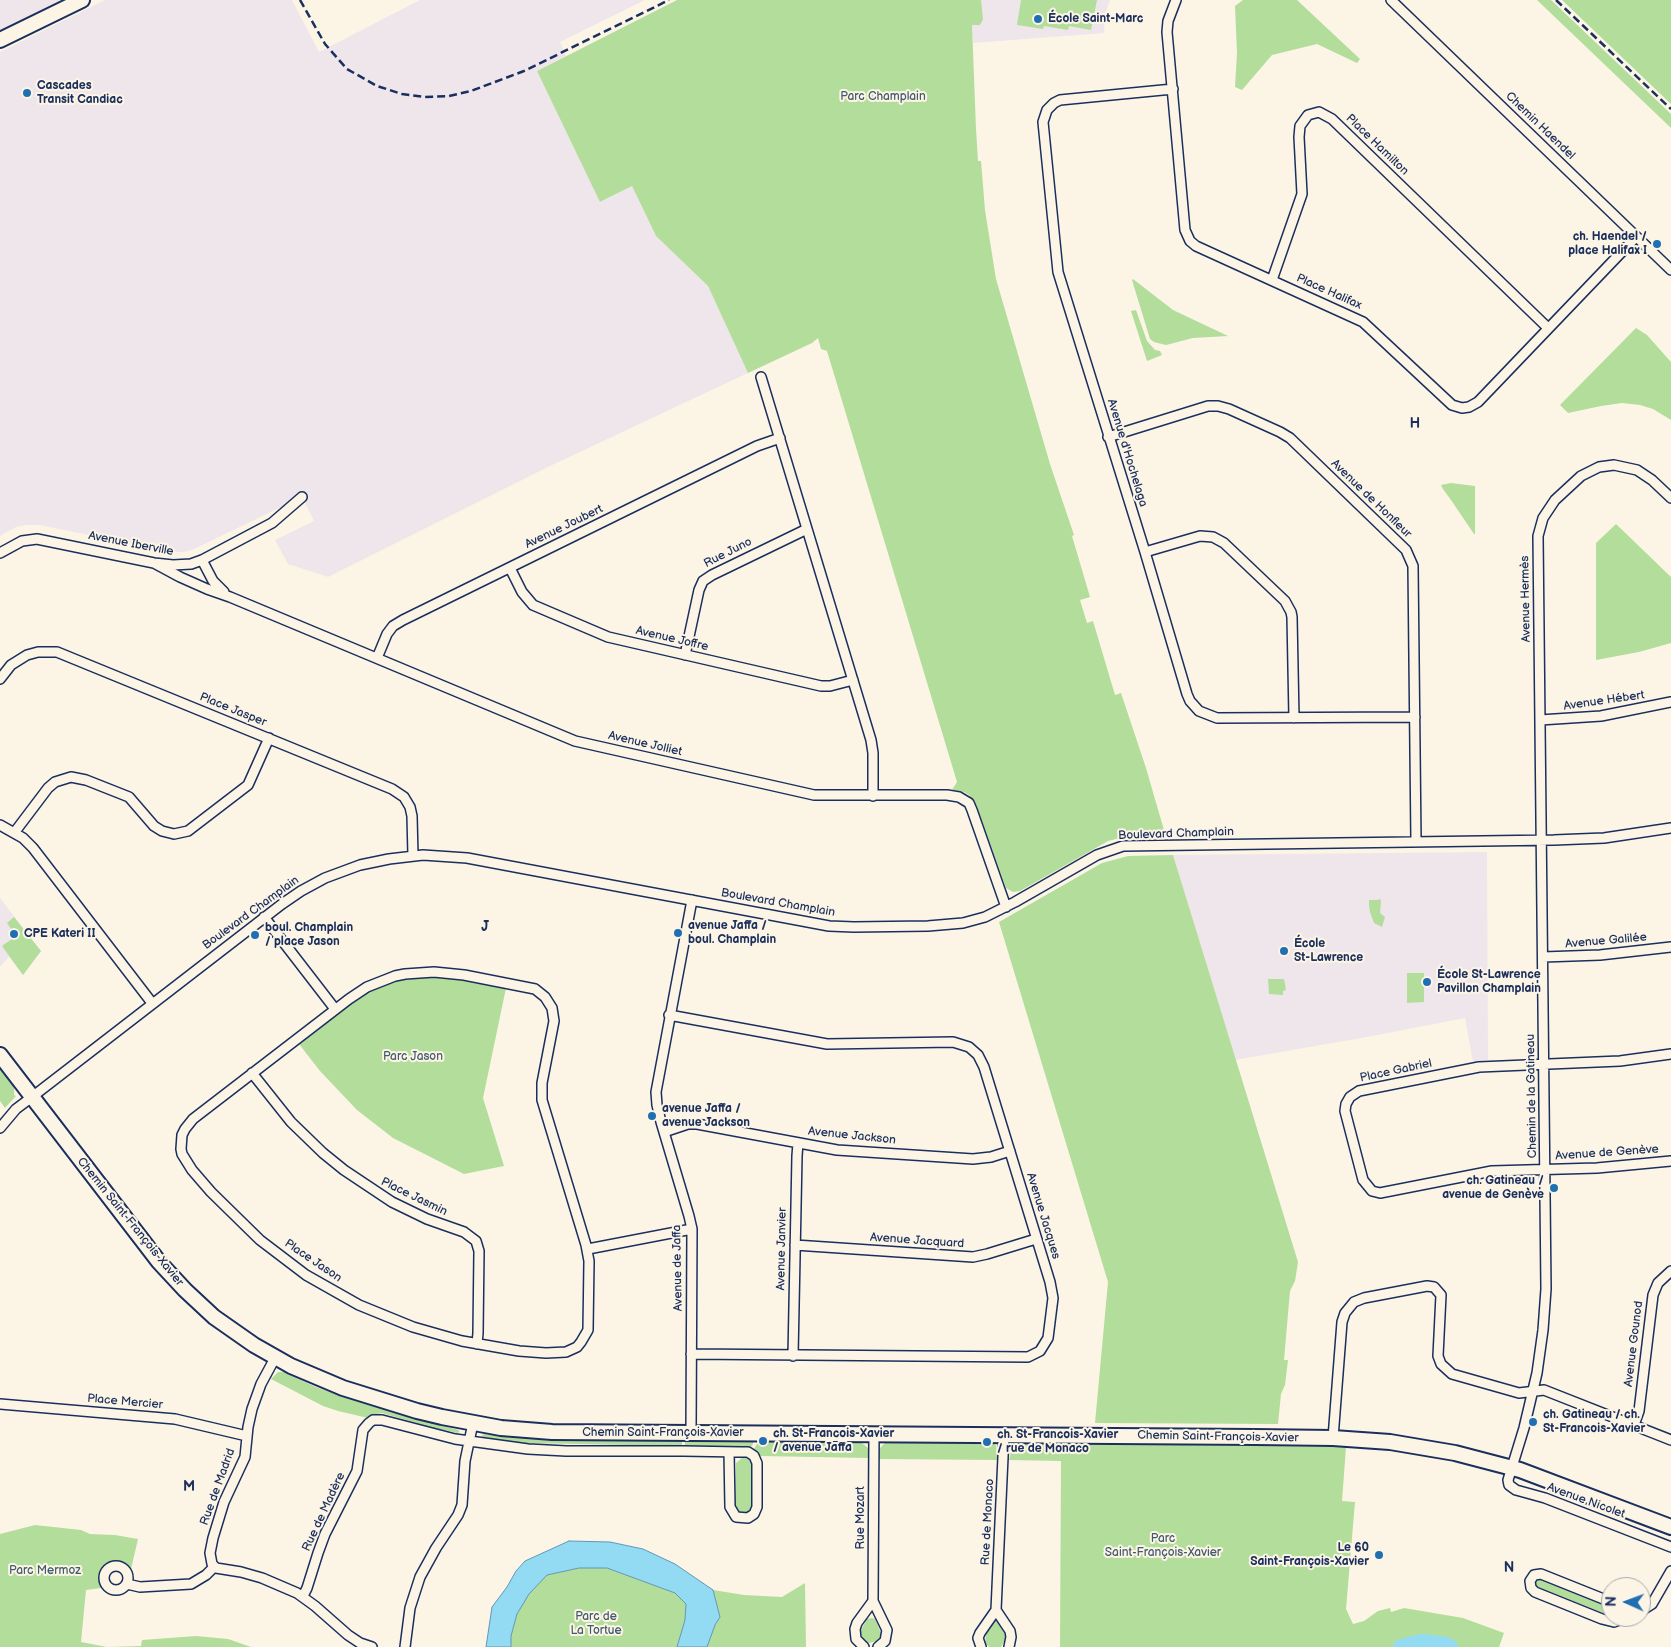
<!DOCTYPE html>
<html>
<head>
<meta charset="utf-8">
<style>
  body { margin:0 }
  #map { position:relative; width:1671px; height:1647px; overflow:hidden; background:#fcf5e5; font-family:"Balsamiq Sans",sans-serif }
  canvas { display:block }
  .north { position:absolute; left:1601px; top:1577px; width:50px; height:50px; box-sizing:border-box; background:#fcf5e5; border:1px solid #a2a6af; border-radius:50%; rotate:272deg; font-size:14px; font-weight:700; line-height:20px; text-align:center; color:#1b2f5e }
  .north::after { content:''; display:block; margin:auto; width:18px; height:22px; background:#1f6fb2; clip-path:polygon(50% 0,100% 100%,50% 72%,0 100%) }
</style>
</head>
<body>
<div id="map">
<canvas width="1671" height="1647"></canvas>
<div class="north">N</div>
</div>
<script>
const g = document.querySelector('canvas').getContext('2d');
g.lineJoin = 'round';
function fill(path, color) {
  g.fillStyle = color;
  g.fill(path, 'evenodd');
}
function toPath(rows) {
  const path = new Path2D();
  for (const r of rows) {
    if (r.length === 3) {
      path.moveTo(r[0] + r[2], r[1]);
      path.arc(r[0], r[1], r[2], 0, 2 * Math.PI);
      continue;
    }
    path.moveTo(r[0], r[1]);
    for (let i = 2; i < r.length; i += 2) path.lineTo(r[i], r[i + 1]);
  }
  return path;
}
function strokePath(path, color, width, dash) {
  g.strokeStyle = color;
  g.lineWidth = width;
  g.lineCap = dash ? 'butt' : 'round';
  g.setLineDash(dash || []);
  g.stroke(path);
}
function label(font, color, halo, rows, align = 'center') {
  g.font = font + ' "Balsamiq Sans",sans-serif';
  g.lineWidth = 4;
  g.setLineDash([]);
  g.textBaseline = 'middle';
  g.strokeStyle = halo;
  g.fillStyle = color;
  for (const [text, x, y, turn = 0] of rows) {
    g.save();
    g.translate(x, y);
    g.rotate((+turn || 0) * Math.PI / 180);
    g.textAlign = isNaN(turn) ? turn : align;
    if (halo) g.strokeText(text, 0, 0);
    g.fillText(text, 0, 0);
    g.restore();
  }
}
fill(toPath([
  [0,0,64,0,0,31],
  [105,0,292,0,319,52,420,0,645,0,560,42,566,56,537,71,601,202,632,186,656,236,708,286,748,373,550,466,328,577,288,564,275,540,314,521,302,497,192,550,183,552,171,552,40,525,26,525,16,527,0,536,0,52],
  [970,0,1110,0,1105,14,1104,33,973,43],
  [1487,852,1488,1060,1473,1062,1465,1018,1367,1037,1235,1060,1173,855],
  [0,898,41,951,23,975,9,957,0,967]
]), '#eee6ea');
fill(toPath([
  [677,0,981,0,983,19,980,25,972,25,976,129,978,161,981,161,985,210,996,279,1050,464,1074,535,1072,536,1090,597,1080,600,1087,623,1093,621,1115,695,1121,693,1146,768,1166,837,1120,838,1108,841,1020,891,1013,892,1006,888,977,807,969,795,964,792,952,790,957,782,827,351,821,349,818,338,812,343,748,373,708,286,656,236,632,186,600,202,537,71],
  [1021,0,1097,0,1091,30,1069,26,1068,30,1044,26,1043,29,1017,25],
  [1243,0,1297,0,1360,59,1357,63,1317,44,1272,55,1242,90,1235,87,1237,53,1235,6],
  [1537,0,1551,0,1671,114,1671,128],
  [1562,0,1671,0,1671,104],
  [1133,279,1173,310,1228,336,1193,338,1166,345,1154,342,1150,339,1132,280],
  [1136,310,1147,341,1155,350,1160,351,1162,355,1147,361,1131,311],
  [1636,328,1647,335,1671,362,1671,420,1653,409,1640,405,1622,403,1601,406,1568,413,1560,405],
  [1451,483,1475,486,1475,534,1474,534,1451,500,1443,489,1441,485],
  [1616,524,1671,577,1671,643,1639,652,1596,660,1596,543],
  [1173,855,1298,1262,1295,1281,1290,1291,1284,1360,1288,1360,1285,1385,1281,1394,1278,1424,1095,1423,1108,1282,999,922,1102,863,1128,856],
  [1380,899,1381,901,1380,913,1385,917,1382,927,1374,923,1370,912,1369,905,1369,900,1377,900],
  [14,917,41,951,23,975,2,946,16,936,7,923],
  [1407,973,1424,973,1424,1002,1407,1003],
  [422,977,455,979,506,988,483,1098,504,1166,464,1174,393,1138,357,1110,320,1071,299,1044,346,1007,371,991,398,981],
  [1268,979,1284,979,1286,990,1283,991,1283,995,1269,994],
  [0,1068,12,1084,14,1088,14,1095,16,1096,5,1108,0,1101],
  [278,1372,283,1372,316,1387,340,1396,408,1417,459,1430,459,1432,458,1433,430,1427,382,1413,373,1415,368,1418,338,1411,323,1406,271,1379],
  [485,1434,553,1441,682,1441,682,1446,523,1443,483,1438,482,1435],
  [685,1441,753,1442,753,1444,751,1447,743,1446,685,1446],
  [767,1442,862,1443,868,1448,868,1458,760,1456,754,1449,757,1444,767,1444],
  [885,1443,992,1443,996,1445,998,1460,879,1459,879,1449],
  [1016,1443,1346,1447,1342,1501,1355,1502,1346,1609,1353,1624,1364,1621,1378,1611,1390,1608,1391,1612,1404,1608,1463,1618,1504,1633,1499,1647,1060,1647,1061,1461,1009,1460,1012,1448],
  [743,1457,746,1458,751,1461,752,1477,751,1509,748,1512,743,1513,737,1510,735,1505,736,1463],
  [35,1525,81,1530,90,1534,115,1535,138,1539,131,1569,124,1562,118,1561,106,1563,99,1575,101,1588,86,1590,81,1642,107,1647,141,1646,142,1640,196,1636,228,1639,251,1647,0,1647,0,1534],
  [579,1568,607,1568,675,1593,686,1603,685,1620,677,1647,511,1647,511,1636,517,1614,528,1594,547,1575],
  [1541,1578,1608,1606,1607,1609,1610,1610,1611,1607,1611,1616,1538,1587,1536,1586,1536,1581],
  [805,1583,806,1647,707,1647,707,1642,715,1625,720,1617,713,1590,744,1595,782,1597],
  [872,1618,875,1619,881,1633,880,1638,877,1641,869,1643,864,1641,860,1632,867,1619],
  [995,1621,997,1621,1005,1635,1005,1640,1001,1647,989,1647,985,1643,986,1633]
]), '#b3dd9b');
const water = toPath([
  [569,1541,610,1542,643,1549,675,1564,713,1590,720,1617,715,1625,707,1647,677,1647,685,1620,686,1604,675,1593,607,1568,579,1568,547,1575,529,1594,517,1614,511,1636,511,1647,486,1647,492,1607,507,1587,516,1571,525,1561,569,1541]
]);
fill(water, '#92dbf3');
strokePath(water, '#6296b7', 1);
strokePath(toPath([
  [1401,1647,1421,1642,1442,1644,1450,1647]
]), '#92dbf3', 16);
const street = toPath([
  [1176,0,1168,21,1167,32,1185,230,1190,241,1196,246,1363,322,1452,405,1462,408,1469,407,1478,402,1636,237],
  [1391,0,1671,270],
  [1173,89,1060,100,1054,103,1047,110,1043,122,1058,272,1145,552,1187,694,1190,701,1199,711,1217,718,1415,717],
  [1272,280,1302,194,1299,137,1300,126,1308,115,1319,112,1332,119,1548,328],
  [761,377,871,740,873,753,873,796],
  [1108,437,1208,406,1218,406,1229,409,1280,432,1290,438,1406,550,1413,566,1416,842],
  [1671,498,1652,480,1637,470,1614,465,1599,467,1581,476,1555,500,1543,518,1538,536,1546,1289,1543,1330,1537,1373,1524,1428,1508,1480,1509,1485,1516,1490,1545,1498,1671,1547],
  [1145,552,1200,536,1213,537,1224,543,1285,601,1291,612,1292,617,1294,718],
  [0,553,22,541,37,539,154,563,173,565,191,564,202,560,272,523,302,497],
  [202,560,213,581,224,592],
  [154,563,180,577,207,589,230,597,575,741,814,795,947,795,959,797,969,803,972,810,1006,907],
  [510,568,522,592,533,605,608,637,821,686,830,686,853,680],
  [685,655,699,590,703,581,712,575,807,529],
  [377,658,387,634,393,626,403,620,757,446,780,438],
  [0,679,11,665,27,655,38,652,57,652,392,789,404,797,410,807,412,816,413,856],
  [1540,720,1601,716,1671,702],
  [0,825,23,838,33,848,152,1003],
  [14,833,48,788,55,782,71,777,86,780,129,797,154,826,162,831,174,834,188,831,248,785,269,738],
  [264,917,335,1009],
  [1543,957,1600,955,1671,947],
  [434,972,464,975,535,989,545,997,552,1008,554,1021,542,1083,542,1100,586,1245,589,1261,588,1330,581,1342,577,1347,566,1352,546,1353,519,1351,462,1341,413,1327,359,1305,306,1275,260,1240,211,1192,192,1170,182,1154,181,1149,182,1135,185,1129,193,1119,349,999,367,987,395,976,405,974,434,972],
  [669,1015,827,1044,953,1042,969,1047,978,1055,984,1067,1050,1282,1053,1298,1048,1338,1040,1351,1028,1357,691,1354],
  [1671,1054,1620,1061,1479,1067,1359,1091,1350,1097,1346,1104,1345,1111,1363,1180,1372,1191,1380,1193,1492,1171,1597,1168,1671,1161],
  [252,1073,291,1122,323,1153,344,1170,392,1202,427,1219,464,1232,476,1241,479,1251,478,1333,477,1344],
  [0,1128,16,1109,32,1097,282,904,301,891,325,878,360,865,389,859,423,855,467,858,829,926,854,927,928,926,963,923,985,917,1015,902,1097,855,1123,846,1554,840,1604,838,1671,828],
  [664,1132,688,1124,697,1124,837,1150,973,1159,991,1157,1010,1151],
  [795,1245,973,1257,987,1254,1036,1239],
  [588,1249,692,1229],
  [793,1356,797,1156,798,1143],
  [275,1358,261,1384,252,1409,248,1427,245,1457,224,1502,213,1538,210,1553,212,1564,216,1568,241,1572,262,1578,297,1593,315,1606,348,1635,360,1643,372,1647],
  [0,1404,175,1419,247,1436],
  [1634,1425,1639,1411,1653,1295,1658,1283,1671,1271],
  [691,1433,692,1229,689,1216,661,1122,657,1105,656,1092,692,900],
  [1333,1438,1342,1322,1345,1313,1354,1302,1364,1298,1427,1286,1434,1287,1441,1295,1438,1356,1441,1364,1452,1374,1519,1393,1544,1390,1671,1440],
  [116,1578,12],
  [127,1584,140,1587,191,1584,206,1575,214,1567],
  [303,1596,307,1588,318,1553,325,1534,357,1471,363,1430,369,1423,373,1420,382,1420,455,1439,528,1449,566,1451,683,1451,741,1452,748,1452,754,1456,757,1463,757,1507,754,1514,748,1518,736,1517,730,1507,729,1452],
  [873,1601,874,1434],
  [1611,1602,1541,1574,1534,1575,1530,1581,1531,1588,1535,1592,1602,1619,1614,1622,1627,1617],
  [996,1610,1004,1435],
  [1641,1611,1652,1604,1671,1571],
  [405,1647,410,1608,420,1577,436,1548,458,1515,462,1505,465,1461,473,1423],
  [864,1647,856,1639,855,1629,857,1623,873,1601,887,1630,885,1641,878,1647],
  [981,1647,978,1638,980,1633,996,1610,1010,1631,1011,1637,1009,1647]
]);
const secondary = toPath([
  [0,40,82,0],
  [0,1055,159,1262,185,1290,214,1317,254,1345,291,1366,343,1388,417,1411,442,1417,501,1428,552,1432,1255,1437,1333,1438,1390,1442,1455,1453,1520,1470,1671,1527]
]);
strokePath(street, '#1b2f5e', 12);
strokePath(secondary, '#1b2f5e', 18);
strokePath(street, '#fcf5e5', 9);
strokePath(secondary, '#fcf5e5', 14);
strokePath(toPath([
  [300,0,325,44,347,69,377,86,402,94,425,97,449,96,471,91,524,71,669,0],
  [1556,0,1671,109]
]), '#1b2f5e', 2.5, [8, 4]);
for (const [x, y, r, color] of [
  [1038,19,5,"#1f6fb2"],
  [27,93,5,"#1f6fb2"],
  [1657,244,5,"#1f6fb2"],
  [678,933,5,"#1f6fb2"],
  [14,934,5,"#1f6fb2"],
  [255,935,5,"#1f6fb2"],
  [1284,951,5,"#1f6fb2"],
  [1427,982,5,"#1f6fb2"],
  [652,1116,5,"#1f6fb2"],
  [1554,1188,5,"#1f6fb2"],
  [1533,1422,5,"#1f6fb2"],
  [763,1441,5,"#1f6fb2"],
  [987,1442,5,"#1f6fb2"],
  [1379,1555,5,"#1f6fb2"]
]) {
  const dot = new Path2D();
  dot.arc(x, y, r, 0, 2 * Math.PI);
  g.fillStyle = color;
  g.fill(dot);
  strokePath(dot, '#fcf5e5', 2);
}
label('bold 12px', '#1b2f5e', '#fcf5e5', [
  ["École Saint-Marc",1048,19],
  ["Cascades",37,86],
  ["Transit Candiac",37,100],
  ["ch. Haendel /",1647,237,"right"],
  ["place Halifax I",1647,251,"right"],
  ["avenue Jaffa /",688,926],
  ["boul. Champlain",688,940],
  ["boul. Champlain",265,928],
  ["/ place Jason",265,942],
  ["CPE Kateri II",24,934],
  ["École",1294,944],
  ["St-Lawrence",1294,958],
  ["École St-Lawrence",1437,975],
  ["Pavillon Champlain",1437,989],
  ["avenue Jaffa /",662,1109],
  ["avenue Jackson",662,1123],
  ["ch. Gatineau /",1544,1181,"right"],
  ["avenue de Genève",1544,1195,"right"],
  ["ch. Gatineau / ch.",1543,1415],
  ["St-Francois-Xavier",1543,1429],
  ["ch. St-Francois-Xavier",773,1434],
  ["/ avenue Jaffa",773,1448],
  ["ch. St-Francois-Xavier",997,1435],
  ["/ rue de Monaco",997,1449],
  ["Le 60",1369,1548,"right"],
  ["Saint-François-Xavier",1369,1562,"right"]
], 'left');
label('12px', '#415a6d', '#fcf5e5', [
  ["Parc Champlain",883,97],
  ["Parc Jason",413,1057],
  ["Parc",1163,1539],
  ["Saint-François-Xavier",1163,1553],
  ["Parc Mermoz",45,1571],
  ["Parc de",596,1617],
  ["La Tortue",596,1631]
]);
label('12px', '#1b2f5e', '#fcf5e5', [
  ["Chemin Haendel",1540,126,44],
  ["Place Hamilton",1377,145,44],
  ["Place Halifax",1329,292,24],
  ["Avenue d'Hochelaga",1127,453,73],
  ["Avenue de Honfleur",1371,499,44],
  ["Avenue Joubert",564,527,-26],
  ["Avenue Iberville",131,544,11],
  ["Rue Juno",728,553,-27],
  ["Avenue Hermès",1526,599,-91],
  ["Avenue Joffre",672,639,13],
  ["Avenue Hébert",1604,701,-8],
  ["Place Jasper",233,710,22],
  ["Avenue Jolliet",645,744,13],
  ["Boulevard Champlain",1176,834,-2],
  ["Boulevard Champlain",778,903,10],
  ["Boulevard Champlain",251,913,-36],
  ["Avenue Galilée",1606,941,-5],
  ["Place Gabriel",1396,1071,-12],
  ["Chemin de la Gatineau",1532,1096,-91],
  ["Avenue Jackson",852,1136,6],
  ["Avenue de Genève",1607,1153,-4],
  ["Place Jasmin",414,1197,26],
  ["Avenue Jacques",1043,1216,73],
  ["Chemin Saint-François-Xavier",130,1222,51],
  ["Avenue Jacquard",917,1241,4],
  ["Avenue Janvier",782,1249,-89],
  ["Place Jason",313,1261,34],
  ["Avenue de Jaffa",678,1268,-91],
  ["Avenue Gounod",1634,1344,-83],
  ["Place Mercier",125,1402,5],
  ["Chemin Saint-François-Xavier",663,1433],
  ["Chemin Saint-François-Xavier",1218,1437,1],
  ["Rue de Madrid",218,1487,-70],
  ["Avenue Nicolet",1586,1501,20],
  ["Rue de Madère",324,1512,-65],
  ["Rue Mozart",861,1518,-90],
  ["Rue de Monaco",988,1522,-87]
]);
label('bold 14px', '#1b2f5e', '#fcf5e5', [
  ["H",1415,424],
  ["J",485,927],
  ["M",189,1487],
  ["N",1509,1568]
]);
</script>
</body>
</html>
